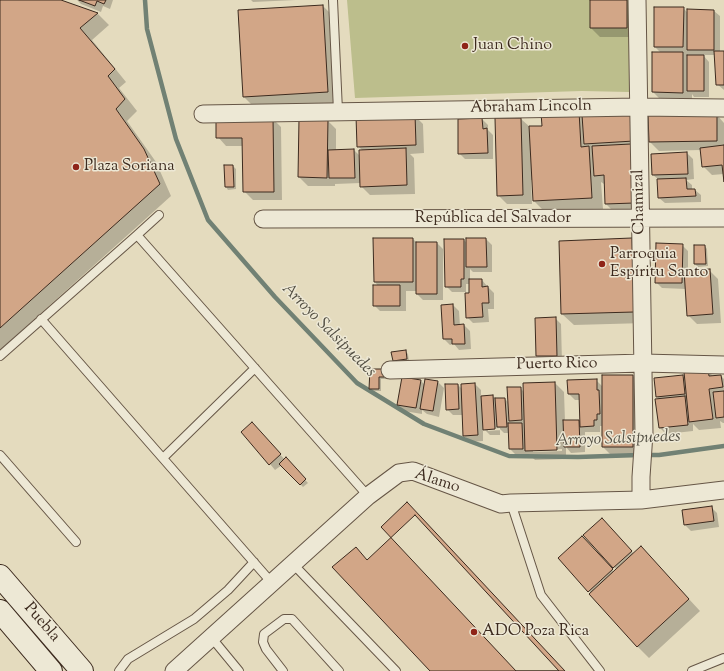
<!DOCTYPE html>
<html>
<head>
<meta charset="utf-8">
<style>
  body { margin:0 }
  canvas { display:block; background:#e4dbbe }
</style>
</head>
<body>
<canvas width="724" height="671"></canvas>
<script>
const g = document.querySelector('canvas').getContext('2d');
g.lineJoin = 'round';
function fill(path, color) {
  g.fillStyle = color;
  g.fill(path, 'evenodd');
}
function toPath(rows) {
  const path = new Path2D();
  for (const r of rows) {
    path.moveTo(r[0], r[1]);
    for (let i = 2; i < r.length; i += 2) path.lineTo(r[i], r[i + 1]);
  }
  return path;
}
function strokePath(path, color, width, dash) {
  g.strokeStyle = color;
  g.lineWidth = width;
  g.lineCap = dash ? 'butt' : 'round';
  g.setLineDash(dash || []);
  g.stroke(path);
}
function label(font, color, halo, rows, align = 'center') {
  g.font = font + ' "Sorts Mill Goudy",serif';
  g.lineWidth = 3;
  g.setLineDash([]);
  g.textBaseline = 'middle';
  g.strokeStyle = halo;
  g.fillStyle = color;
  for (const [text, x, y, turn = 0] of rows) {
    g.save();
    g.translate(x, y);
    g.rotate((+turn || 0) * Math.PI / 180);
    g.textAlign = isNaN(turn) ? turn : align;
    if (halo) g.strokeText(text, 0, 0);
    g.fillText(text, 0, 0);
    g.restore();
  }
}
fill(toPath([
  [347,0,630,0,629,92,582,91,355,98]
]), '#bcbe8c');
fill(toPath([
  [0,0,58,0,98,14,109,25,92,40,126,82,119,88,137,111,127,121,156,162,171,196,0,350],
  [77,0,113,0,110,9,103,6,101,12,81,4],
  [251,0,296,0,253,2],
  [591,0,636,0,635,37,600,37,591,28],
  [323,6,335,18,339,104,256,109,244,97],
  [683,8,688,13,714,11,720,16,720,52,724,52,724,90,717,84,715,55,703,55,709,62,709,97,694,97,692,94,692,101,662,101,653,92,661,53,655,47],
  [542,114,632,114,643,211,615,213,606,204,605,184,604,184,601,182,603,209,546,213,534,201,533,180,531,180,532,204,507,204,498,195,521,119,530,127,543,126],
  [414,115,423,124,424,153,410,154,414,158,415,194,370,195,361,186,361,183,335,184,335,186,308,186,299,177,327,120,336,129,336,150,354,150,360,156,363,151,358,146],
  [717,115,724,123,724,174,712,175,703,166,701,150,659,151,650,142,649,116],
  [272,118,281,127,282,200,253,200,244,191,243,146,226,146,218,137],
  [482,119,488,125,488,130,493,135,493,159,465,159,459,153],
  [687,153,693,159,694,179,686,180,692,185,692,190,695,190,701,195,701,202,665,203,659,198,659,180,653,175,652,155],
  [233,166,236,169,236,189,228,190,226,187],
  [413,239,417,243,437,243,443,249,443,300,423,300,417,294,417,291,406,291,406,311,380,311,374,305,378,286,375,282],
  [486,239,492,245,492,272,473,272,470,269,470,280,482,280,487,286,494,293,494,309,488,309,489,322,473,323,467,317,466,292,452,292,446,286,464,240,467,243],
  [466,284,470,284,470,294,466,294],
  [631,239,643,251,646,323,574,325,562,314],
  [682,245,688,251,688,271,709,270,718,279,721,323,697,324,688,315,686,289,662,288,656,282],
  [705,246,707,249,708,266,698,267,695,264],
  [453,305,459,311,460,326,464,325,470,331,471,349,459,350,454,344,450,345,444,339],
  [555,318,561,324,562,362,543,362,537,356,536,319],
  [406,352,408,354,409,361,396,363,394,360],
  [371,370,387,373,387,379,381,379,381,391,373,391,370,388],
  [708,371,714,377,721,376,724,379,724,423,723,423,720,421,721,428,699,430,693,424,693,431,666,434,660,428,660,400,657,397,682,376,686,379],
  [633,376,642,385,642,456,612,456,603,447,603,426,600,426,600,432,585,432,585,452,571,453,566,447,566,459,535,460,529,454,516,455,510,449,509,433,504,433,500,429,500,435,490,435,483,428,483,441,470,442,464,436,463,415,453,415,447,409,458,385,462,389,475,384,481,390,481,397,493,396,496,399,505,399,509,403,520,388,524,392,555,383,564,392,565,421,581,421,580,400,575,400,569,394,568,381,596,380,603,387],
  [500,428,500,430,488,431,488,429],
  [562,449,562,451,533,452,533,450],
  [426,380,438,382,444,388,439,417,427,414,422,410,422,414,404,411,398,405,421,381,425,385],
  [258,429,285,460,286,459,308,483,303,487,282,465,275,470,270,464],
  [711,507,717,513,719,527,691,531,685,525,683,510],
  [611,528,634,554,641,547,700,611,649,658,637,646,591,593,559,559,591,546,614,572,617,570,585,535]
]), '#0003');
strokePath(toPath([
  [145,0,147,29,176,139,208,220,275,297,357,383,424,424,509,456,578,457,639,455],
  [646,455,659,455,724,446]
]), '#718174', 4.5);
const building = toPath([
  [0,0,61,0,98,13,80,28,115,69,108,76,125,99,116,109,144,149,160,184,0,328,0,0],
  [79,0,106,0,104,4,97,1,95,6,79,0],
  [590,0,627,0,627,28,590,28,590,0],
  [323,5,328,92,243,97,238,10,323,5],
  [654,7,684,7,683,47,654,47,654,7],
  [687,9,714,10,714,50,687,50,687,9],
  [714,51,724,51,724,85,716,85,714,51],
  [652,52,683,52,683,93,652,92,652,52],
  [687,55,704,55,704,91,687,91,687,55],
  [579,111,581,147,589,146,592,198,533,201,529,126,542,126,541,113,579,111],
  [632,113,634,141,584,144,582,115,632,113],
  [415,114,416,145,357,147,356,116,415,114],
  [717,114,717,141,649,142,648,115,717,114],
  [216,117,273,117,274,192,243,192,242,138,216,138,216,117],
  [482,118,483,129,487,128,488,153,458,154,458,119,482,118],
  [495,118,521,118,523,195,497,196,495,118],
  [299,119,328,119,327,178,298,177,299,119],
  [631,144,634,203,605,204,604,175,594,176,592,146,631,144],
  [724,145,724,182,722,165,702,167,700,148,724,145],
  [406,148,407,185,360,187,359,150,406,148],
  [354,149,355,178,329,178,328,150,354,149],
  [687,152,688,174,652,175,651,154,687,152],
  [224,165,233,165,234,187,225,187,224,165],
  [686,178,687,189,695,189,696,196,658,198,657,179,686,178],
  [373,238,413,238,413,282,374,282,373,238],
  [466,238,486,238,487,267,466,267,466,238],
  [632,238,634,312,561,314,559,241,632,238],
  [444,239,464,239,464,279,461,279,461,287,445,287,444,239],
  [416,242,437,242,437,294,416,294,416,242],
  [656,243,683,244,682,283,655,283,656,243],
  [694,245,705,245,706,264,694,264,694,245],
  [710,269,713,314,687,316,684,270,710,269],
  [469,279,482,279,482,287,488,286,489,303,482,303,483,317,466,318,465,293,469,293,469,279],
  [373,285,400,285,400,306,373,306,373,285],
  [453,304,454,325,464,324,465,344,452,344,452,339,443,339,441,305,453,304],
  [556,317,557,356,536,356,535,318,556,317],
  [406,350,407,359,393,361,391,352,406,350],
  [370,369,385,369,384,377,379,377,379,389,369,389,370,369],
  [708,369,709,376,721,375,723,387,709,389,713,419,689,422,684,372,708,369],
  [602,375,633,375,633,447,602,447,602,375],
  [683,375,685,394,656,397,654,378,683,375],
  [402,377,421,380,416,408,397,405,402,377],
  [425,379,438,381,433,411,420,409,425,379],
  [597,379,597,390,599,390,600,414,597,414,597,420,594,420,594,426,580,427,579,394,568,394,567,380,597,379],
  [555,382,557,450,525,451,523,383,555,382],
  [475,383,478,435,463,436,461,384,475,383],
  [445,384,458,384,459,409,446,410,445,384],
  [507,387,521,387,522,420,509,421,507,387],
  [724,391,724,417,716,418,713,392,724,391],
  [493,395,495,429,483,430,481,396,493,395],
  [685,396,688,425,659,428,655,399,685,396],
  [495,398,505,398,507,427,497,427,495,398],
  [563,420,579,420,580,447,564,447,563,420],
  [252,422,281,454,269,465,241,432,252,422],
  [508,423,522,423,523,449,509,449,508,423],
  [286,457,306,479,300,485,279,464,286,457],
  [407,502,565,671,516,671,381,527,407,502],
  [712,506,714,521,684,525,682,510,712,506],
  [415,515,559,671,430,671,332,567,356,547,367,560,415,515],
  [602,518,632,551,613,568,583,535,602,518],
  [582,536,613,569,588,592,558,558,582,536],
  [641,546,689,599,637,647,589,594,641,546]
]);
fill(building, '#d2a687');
strokePath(building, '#3c2a1e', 1);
const lane = toPath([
  [333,0,338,111],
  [137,235,159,215],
  [41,319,272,583],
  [0,356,137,235,368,496],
  [0,455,76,542],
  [163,458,255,368],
  [511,503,541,595,600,671],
  [293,564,396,671],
  [211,637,239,671],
  [119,671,128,659,194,619,228,590,254,562],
  [283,671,266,649,263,642,264,634,284,619,292,619,339,671],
  [692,671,724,658]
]);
const street = toPath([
  [637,0,644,433,641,477,641,500],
  [203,114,638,107,724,108],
  [263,219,724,218],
  [390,370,643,363,724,365],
  [174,671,368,496,399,473,413,471,501,504,511,503,641,500,724,490]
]);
const secondary = toPath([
  [0,576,82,671],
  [0,611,51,671]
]);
strokePath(lane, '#665646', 10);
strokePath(street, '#665646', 19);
strokePath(secondary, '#3c2a1e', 24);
strokePath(lane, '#ede8d5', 8);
strokePath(street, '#ede8d5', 17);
strokePath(secondary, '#ede8d5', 22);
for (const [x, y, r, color] of [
  [465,46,4,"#8f2418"],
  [76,167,4,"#8f2418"],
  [602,264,4,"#8f2418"],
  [474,632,4,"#8f2418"]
]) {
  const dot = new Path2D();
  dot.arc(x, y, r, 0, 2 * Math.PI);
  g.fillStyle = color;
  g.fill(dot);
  strokePath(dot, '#ede8d5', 1.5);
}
label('16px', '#3c2a1e', '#ede8d5', [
  ["Juan Chino",473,46],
  ["Plaza Soriana",84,167],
  ["Parroquia",610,255],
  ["Espíritu Santo",610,273],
  ["ADO Poza Rica",482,632]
], 'left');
label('16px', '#3c2a1e', '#ede8d5', [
  ["Abraham Lincoln",531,108,-1],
  ["Chamizal",640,202,-91],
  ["República del Salvador",493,219],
  ["Puerto Rico",557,365,-1],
  ["Álamo",437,482,18],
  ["Puebla",41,623,49]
]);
label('italic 17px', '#524e42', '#ede8d5', [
  ["Arroyo Salsipuedes",328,331,45],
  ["Arroyo Salsipuedes",618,440,-2]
]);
</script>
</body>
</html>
